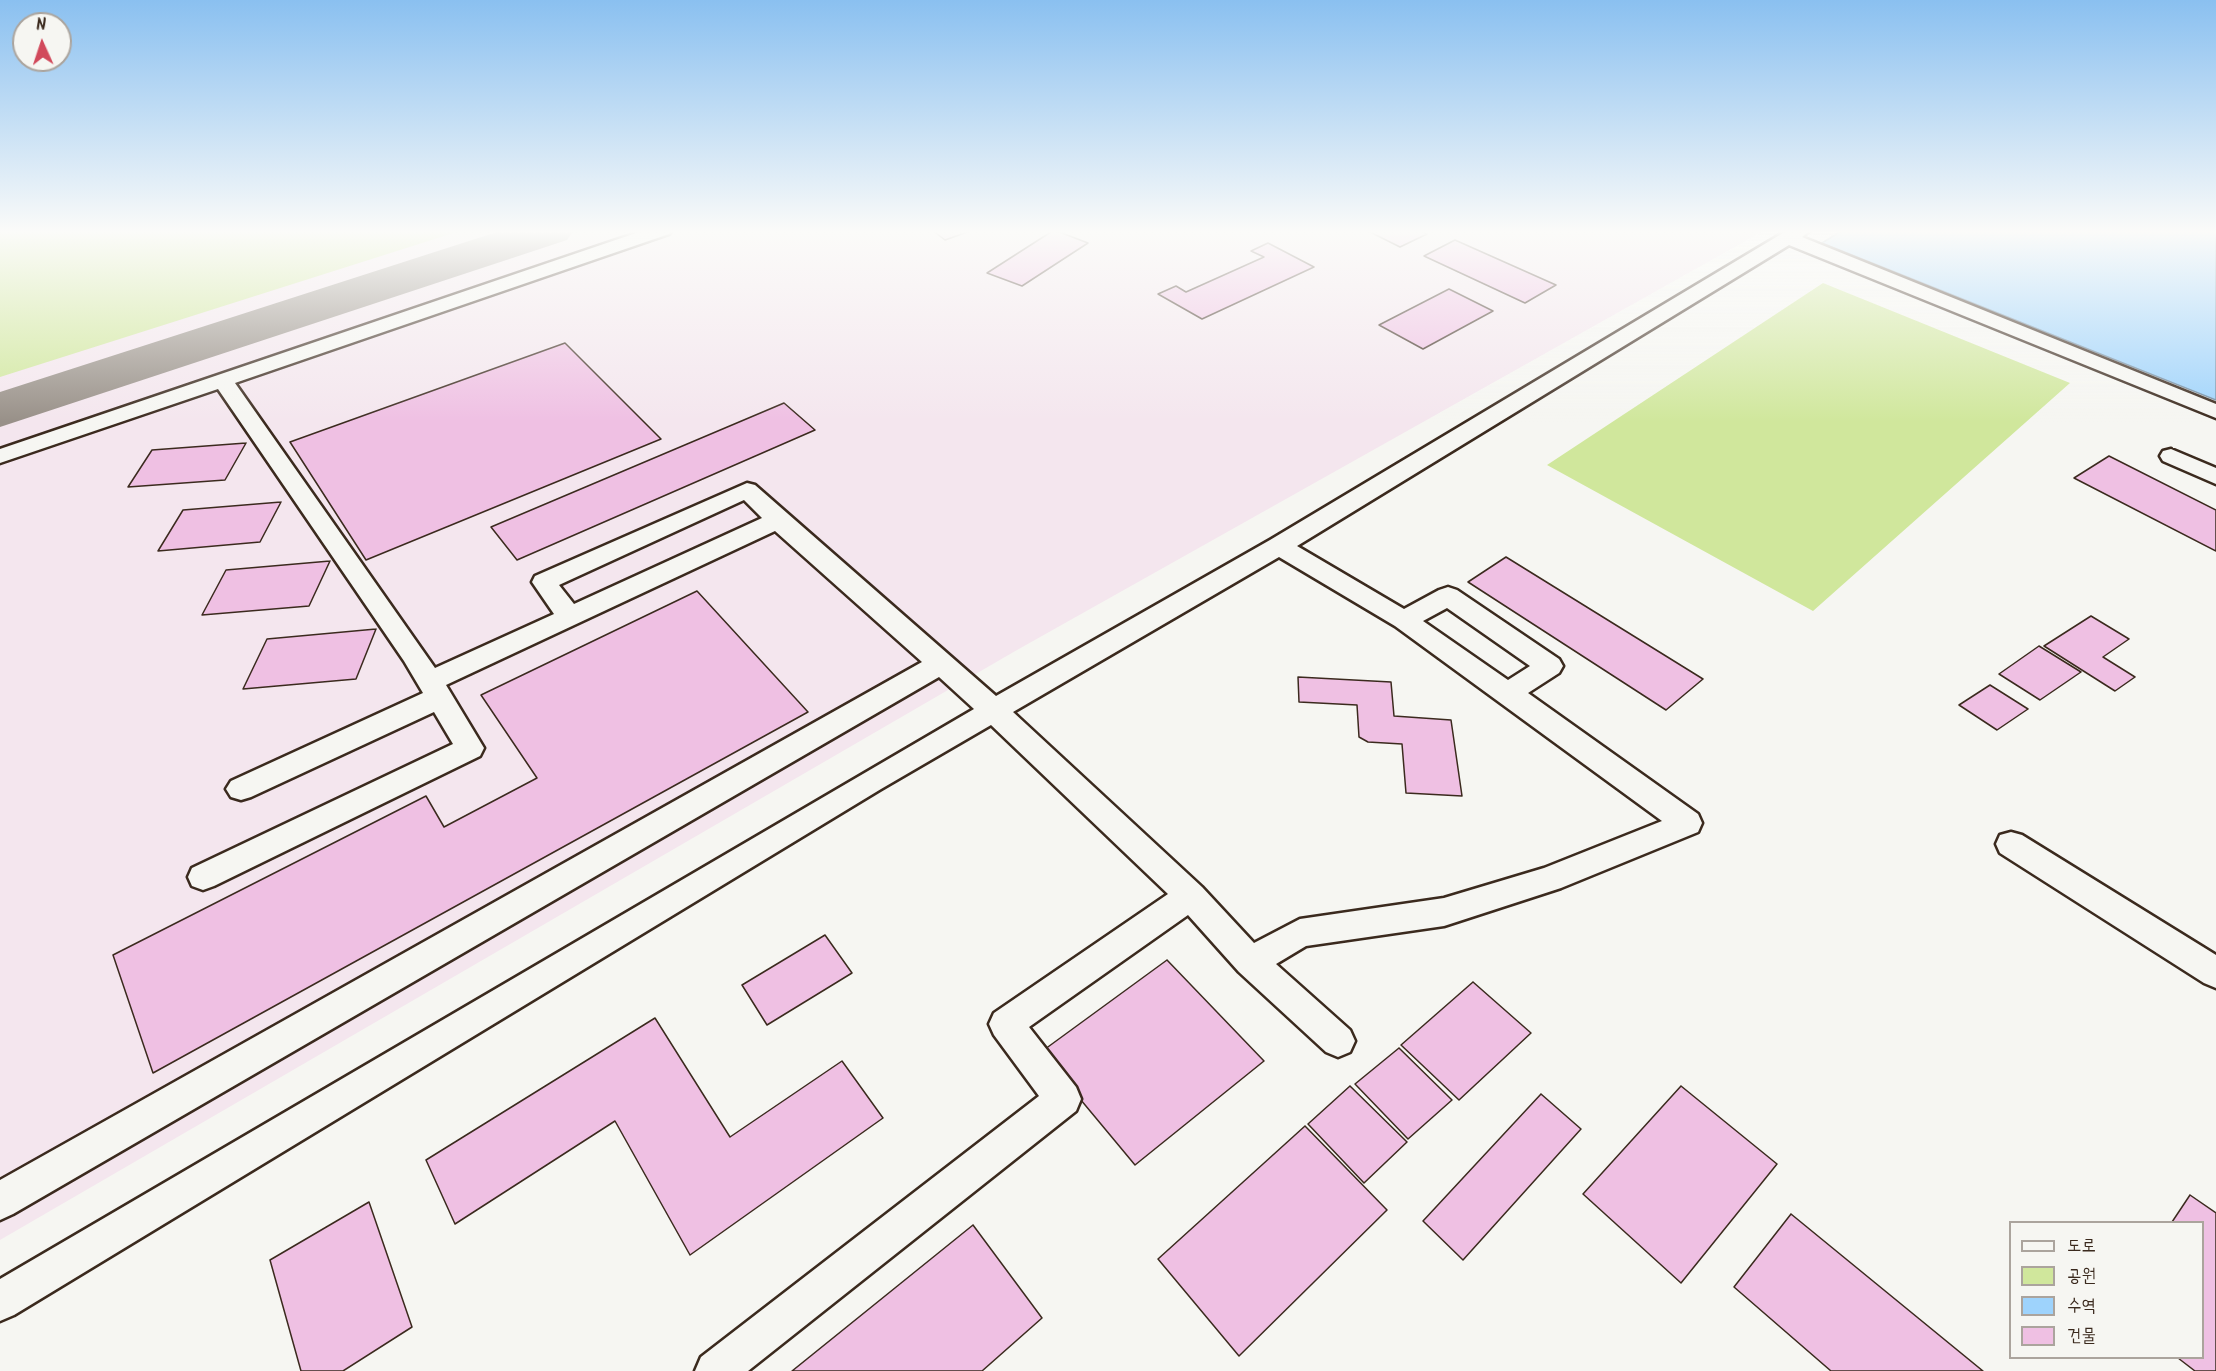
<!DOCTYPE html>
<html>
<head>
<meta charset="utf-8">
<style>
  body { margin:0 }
  #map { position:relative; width:2216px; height:1371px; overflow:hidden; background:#f6f6f2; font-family:Kalam,"Poor Story",sans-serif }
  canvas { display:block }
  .legend { position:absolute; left:2009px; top:1221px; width:195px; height:138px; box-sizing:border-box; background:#f6f6f2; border:2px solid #aba49d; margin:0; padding:8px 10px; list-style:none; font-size:18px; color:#3b2a1e }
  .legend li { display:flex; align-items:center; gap:12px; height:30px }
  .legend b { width:30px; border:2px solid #aba49d }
  .north { position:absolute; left:12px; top:12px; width:60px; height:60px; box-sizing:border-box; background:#f6f6f2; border:2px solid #aba49d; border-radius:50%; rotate:357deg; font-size:16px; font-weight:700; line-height:24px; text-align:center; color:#3b2a1e }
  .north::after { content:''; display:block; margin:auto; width:21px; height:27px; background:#d1495b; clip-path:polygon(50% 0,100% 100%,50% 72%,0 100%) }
</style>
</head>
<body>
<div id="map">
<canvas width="2216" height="1371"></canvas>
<ul class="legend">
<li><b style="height:8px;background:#f6f6f2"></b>도로</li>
<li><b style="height:16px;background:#d0e79c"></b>공원</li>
<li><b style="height:16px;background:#9ed3fc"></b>수역</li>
<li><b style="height:16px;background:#efc0e3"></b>건물</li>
</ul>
<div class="north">N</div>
</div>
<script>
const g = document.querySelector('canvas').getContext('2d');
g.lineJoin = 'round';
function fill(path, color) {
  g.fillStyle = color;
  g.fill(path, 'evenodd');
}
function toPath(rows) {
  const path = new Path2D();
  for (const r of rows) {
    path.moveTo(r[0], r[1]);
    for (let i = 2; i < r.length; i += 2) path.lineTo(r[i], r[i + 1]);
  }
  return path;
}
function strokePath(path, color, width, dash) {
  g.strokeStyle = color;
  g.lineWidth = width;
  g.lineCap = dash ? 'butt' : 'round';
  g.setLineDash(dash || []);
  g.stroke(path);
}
fill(toPath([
  [0,230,1765,230,1017,650,0,1240]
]), '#f4e6ee');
fill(toPath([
  [0,230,463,230,0,377],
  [1823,283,2070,383,1813,611,1547,465]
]), '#d0e79c');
const water = toPath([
  [1843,230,2216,230,2216,400,1822,243,1843,230]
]);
fill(water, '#9ed3fc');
strokePath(water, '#768fa3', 1.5);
fill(toPath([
  [503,230,574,230,567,240,0,427,0,392,503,230]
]), '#989088');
const building = toPath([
  [932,230,973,230,945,240,932,230],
  [1054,230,1088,243,1022,286,987,273,1054,230],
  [1366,230,1419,230,1427,234,1400,247,1366,230],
  [1455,240,1556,285,1525,303,1424,256,1455,240],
  [1268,243,1314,267,1202,319,1158,294,1176,286,1186,292,1264,257,1251,251,1268,243],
  [1449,289,1493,311,1423,349,1379,325,1449,289],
  [565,343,661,439,366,560,290,442,565,343],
  [784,403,815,430,517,560,491,527,784,403],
  [246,443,225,480,128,487,152,450,246,443],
  [2109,456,2216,510,2216,551,2074,478,2109,456],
  [281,502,260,542,158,551,183,510,281,502],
  [1506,557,1703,679,1666,710,1468,582,1506,557],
  [330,561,309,606,202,615,226,570,330,561],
  [697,591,808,712,153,1073,113,955,426,796,444,827,537,778,481,695,697,591],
  [2091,616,2129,639,2103,657,2135,677,2115,691,2044,646,2091,616],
  [376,629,356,679,243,689,267,639,376,629],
  [2039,646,2081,672,2040,700,1999,674,2039,646],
  [1298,677,1391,682,1394,716,1451,720,1462,796,1406,793,1402,744,1368,742,1359,737,1357,705,1299,702,1298,677],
  [1990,685,2028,709,1997,730,1959,705,1990,685],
  [825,935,852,973,767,1025,742,985,825,935],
  [1167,960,1264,1061,1135,1165,1041,1052,1167,960],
  [1473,982,1531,1033,1459,1100,1401,1045,1473,982],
  [655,1018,730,1137,842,1061,883,1118,690,1255,615,1121,455,1224,426,1160,655,1018],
  [1399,1048,1452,1100,1408,1139,1355,1084,1399,1048],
  [1350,1086,1407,1142,1364,1183,1308,1124,1350,1086],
  [1681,1086,1777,1164,1681,1283,1583,1194,1681,1086],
  [1541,1094,1581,1129,1463,1260,1423,1221,1541,1094],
  [1305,1126,1387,1210,1239,1356,1158,1259,1305,1126],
  [2190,1195,2216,1213,2216,1371,2195,1371,2178,1358,2202,1358,2202,1222,2172,1222,2190,1195],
  [369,1202,412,1327,343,1371,301,1371,270,1260,369,1202],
  [1791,1214,1983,1371,1831,1371,1734,1287,1791,1214],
  [973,1225,1042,1318,982,1371,792,1371,973,1225]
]);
fill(building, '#efc0e3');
strokePath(building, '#3b2a1e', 1.5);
const minor = toPath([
  [645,230,672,230,669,234,235,383,435,668,554,614,532,582,535,576,747,483,755,485,996,696,1270,540,1788,230,1810,230,1802,237,2216,404,2216,418,1789,245,1297,546,1404,609,1439,590,1448,587,1457,590,1559,659,1563,666,1559,673,1528,693,1698,814,1702,823,1698,832,1561,888,1444,926,1306,946,1276,964,1350,1030,1355,1041,1350,1052,1338,1057,1326,1052,1239,972,1188,915,1029,1027,1076,1087,1081,1099,1076,1111,748,1371,695,1371,701,1357,1039,1096,994,1035,989,1024,994,1013,1168,894,991,725,881,789,14,1315,0,1321,0,1279,974,709,939,677,13,1214,0,1220,0,1180,922,662,775,531,446,685,484,748,480,756,214,886,203,890,192,886,188,877,192,868,453,744,434,712,251,797,241,800,231,797,226,789,231,781,423,693,404,661,218,389,0,463,0,449,645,230],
  [744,500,762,518,574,604,559,585,744,500],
  [1279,557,1395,626,1662,821,1544,868,1444,898,1300,919,1254,943,1202,887,1013,712,1279,557],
  [1447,608,1530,666,1508,680,1423,621,1447,608],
  [2171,449,2216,468,2216,484,2163,461,2160,456,2163,451,2171,449],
  [2011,832,2022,835,2216,955,2216,988,2204,983,2000,853,1996,844,2000,835,2011,832]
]);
strokePath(minor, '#3b2a1e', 5);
fill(minor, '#f6f6f2');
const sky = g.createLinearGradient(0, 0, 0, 422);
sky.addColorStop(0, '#8ac0f0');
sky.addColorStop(0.55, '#fbfbf9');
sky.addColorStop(1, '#fbfbf900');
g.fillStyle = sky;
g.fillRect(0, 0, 2216, 422);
</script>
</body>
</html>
